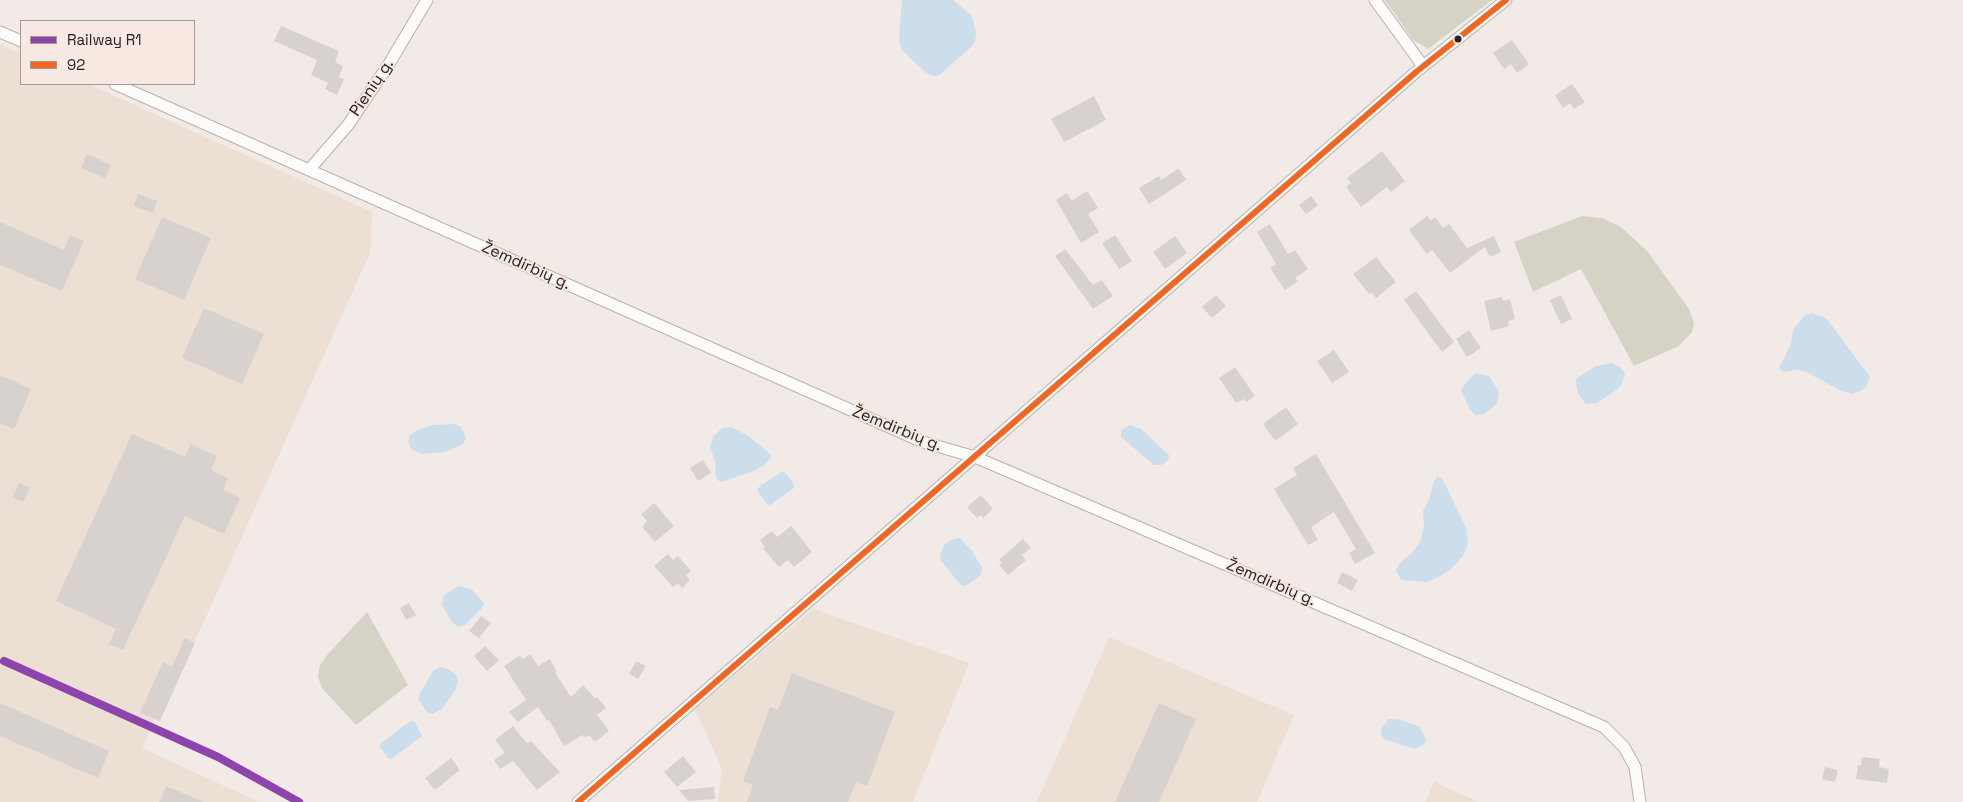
<!DOCTYPE html>
<html>
<head>
<meta charset="utf-8">
<style>
  body { margin:0 }
  #map { position:relative; width:1963px; height:802px; overflow:hidden; background:#f2eae6; font-family:"Space Grotesk",sans-serif }
  canvas { display:block }
  .legend { position:absolute; left:20px; top:20px; width:175px; height:65px; box-sizing:border-box; background:#f7e8e1; border:1px solid #a49994; margin:0; padding:6px 9px; list-style:none; font-size:15px; color:#282220 }
  .legend li { display:flex; align-items:center; gap:10px; height:25px }
  .legend b { width:25px; border:1px solid #a49994 }
</style>
</head>
<body>
<div id="map">
<canvas width="1963" height="802"></canvas>
<ul class="legend">
<li><b style="height:6px;background:#8e44ad"></b>Railway R1</li>
<li><b style="height:6px;background:#f26522"></b>92</li>
</ul>
</div>
<script>
const g = document.querySelector('canvas').getContext('2d');
g.lineJoin = 'round';
function fill(path, color) {
  g.fillStyle = color;
  g.fill(path, 'evenodd');
}
function toPath(rows) {
  const path = new Path2D();
  for (const r of rows) {
    path.moveTo(r[0], r[1]);
    for (let i = 2; i < r.length; i += 2) path.lineTo(r[i], r[i + 1]);
  }
  return path;
}
function strokePath(path, color, width, dash) {
  g.strokeStyle = color;
  g.lineWidth = width;
  g.lineCap = dash ? 'butt' : 'round';
  g.setLineDash(dash || []);
  g.stroke(path);
}
function label(font, color, halo, rows, align = 'center') {
  g.font = font + ' "Space Grotesk",sans-serif';
  g.lineWidth = 4;
  g.setLineDash([]);
  g.textBaseline = 'middle';
  g.strokeStyle = halo;
  g.fillStyle = color;
  for (const [text, x, y, turn = 0] of rows) {
    g.save();
    g.translate(x, y);
    g.rotate((+turn || 0) * Math.PI / 180);
    g.textAlign = isNaN(turn) ? turn : align;
    if (halo) g.strokeText(text, 0, 0);
    g.fillText(text, 0, 0);
    g.restore();
  }
}
fill(toPath([
  [0,44,21,54,21,84,88,84,372,212,370,253,159,721,155,719,142,748,259,802,0,802],
  [813,609,969,663,913,802,718,802,722,769,695,709],
  [1109,637,1294,715,1257,802,1037,802],
  [1434,782,1479,802,1426,802]
]), '#ecdfd4');
fill(toPath([
  [1385,0,1492,0,1428,49,1413,40],
  [1582,216,1602,218,1621,227,1648,252,1689,309,1694,323,1692,332,1679,346,1634,366,1581,269,1533,292,1514,242],
  [367,612,408,685,356,725,322,688,318,677,320,665,328,654]
]), '#d4d3c6');
fill(toPath([
  [902,0,953,0,972,16,976,33,975,42,970,48,938,76,933,76,925,72,903,51,900,45,899,37],
  [1813,313,1827,319,1870,377,1866,387,1861,391,1853,394,1842,391,1804,371,1795,370,1783,372,1779,368,1791,344,1793,330,1805,315],
  [1612,363,1620,367,1625,374,1621,385,1615,391,1597,403,1586,404,1578,394,1576,383,1577,378,1596,366],
  [1475,373,1489,376,1499,392,1497,404,1484,414,1476,415,1471,411,1461,391,1465,384],
  [454,424,460,426,463,431,466,438,463,444,445,452,422,454,411,449,408,442,410,435,417,430,434,425],
  [1130,425,1141,429,1169,455,1169,458,1165,463,1161,465,1154,465,1121,437,1121,430],
  [731,427,749,436,771,455,770,459,764,465,756,470,722,482,717,480,716,476,715,462,710,446,714,435,723,428],
  [783,471,793,482,794,488,770,505,767,504,757,490,760,486],
  [1438,476,1443,480,1466,528,1468,543,1463,556,1451,569,1437,578,1426,582,1401,580,1396,571,1399,564,1414,551,1421,540,1424,526,1423,511,1429,500,1434,481],
  [960,538,972,551,982,568,981,575,966,586,961,585,941,561,940,555,945,544,951,540],
  [460,586,472,590,484,603,482,608,465,625,458,627,451,621,442,605,443,597,446,593],
  [441,667,450,670,456,675,458,681,456,689,442,709,432,714,427,712,418,699,419,695,433,671],
  [1388,719,1401,720,1420,727,1426,740,1425,744,1414,749,1384,739,1381,734,1382,728],
  [414,721,422,736,391,759,388,758,380,747,380,744,409,722]
]), '#ccddeb');
fill(toPath([
  [281,26,339,51,335,62,343,66,339,77,344,79,337,95,325,89,328,83,311,75,317,60,274,41],
  [1512,40,1529,64,1517,73,1511,64,1504,69,1493,53],
  [1572,84,1585,102,1574,109,1570,103,1563,108,1555,95],
  [1094,96,1106,120,1064,142,1051,119],
  [1382,151,1405,181,1391,192,1387,187,1361,207,1346,187,1351,183,1347,178],
  [87,154,111,165,105,178,81,168],
  [1179,168,1186,180,1149,204,1139,188,1159,176,1161,180],
  [1087,191,1098,208,1088,214,1099,232,1081,243,1056,200,1067,193,1072,201],
  [138,194,157,201,153,213,134,206],
  [1311,196,1318,205,1306,214,1299,205],
  [1427,216,1431,221,1435,217,1443,228,1449,224,1467,248,1494,236,1501,252,1490,257,1485,247,1450,273,1432,250,1427,254,1409,230],
  [162,217,211,238,184,300,135,279],
  [0,222,64,250,70,235,84,241,62,291,0,265],
  [1270,224,1288,254,1295,250,1308,269,1295,278,1298,281,1285,290,1270,268,1276,264,1257,232],
  [1115,235,1132,261,1119,269,1102,243],
  [1175,236,1187,253,1165,269,1153,252],
  [1065,249,1093,285,1102,280,1113,296,1093,309,1055,256],
  [1376,257,1396,282,1376,298,1371,292,1369,294,1353,274],
  [1416,291,1454,342,1442,352,1404,300],
  [1216,295,1226,306,1212,318,1202,307],
  [1561,295,1572,319,1561,324,1550,300],
  [1502,297,1503,301,1510,299,1515,319,1508,321,1509,326,1491,331,1484,301],
  [204,308,264,334,242,384,182,358],
  [1469,330,1481,348,1467,357,1456,339],
  [1334,350,1349,372,1332,383,1317,361],
  [1235,367,1255,396,1246,402,1244,399,1236,403,1219,378],
  [0,375,31,389,14,429,0,423],
  [1286,407,1298,424,1275,441,1263,424],
  [132,434,185,457,191,444,217,456,211,470,228,478,223,490,240,498,224,534,185,516,123,650,109,644,116,629,56,601],
  [1316,454,1375,553,1355,564,1349,553,1356,549,1334,512,1311,527,1318,540,1308,545,1274,489,1297,475,1293,468],
  [703,460,711,473,698,481,690,468],
  [19,483,30,488,23,502,12,497],
  [981,495,993,509,983,518,981,515,977,518,967,507],
  [654,503,674,526,655,542,642,527,647,521,641,514],
  [791,526,812,552,794,567,788,560,779,567,763,548,765,547,760,540,772,531,777,537],
  [1023,539,1031,548,1022,555,1026,560,1008,575,999,565,1002,563,999,560],
  [668,554,673,560,678,556,691,571,686,575,690,580,682,588,678,583,673,587,654,566],
  [1342,572,1358,580,1352,591,1337,583],
  [409,603,416,615,406,620,400,608],
  [481,616,491,623,479,638,469,631],
  [185,638,195,643,160,721,140,713,163,662,172,666],
  [485,646,499,660,487,671,474,656],
  [530,654,538,666,550,659,557,672,555,673,571,697,583,685,595,698,597,697,606,708,597,715,609,731,595,742,589,735,585,738,583,735,564,746,549,720,547,721,538,707,518,722,509,712,526,700,504,666,520,655,523,659],
  [636,661,646,666,638,679,629,674],
  [792,673,895,712,867,786,856,782,848,802,747,802,753,785,743,781,770,707,778,710],
  [0,703,109,751,98,778,0,736],
  [1159,703,1196,719,1159,802,1115,802],
  [513,726,527,743,531,741,560,772,537,790,513,761,500,769,494,760,505,753,495,740],
  [683,756,696,772,677,787,664,772],
  [1862,757,1880,759,1879,767,1889,769,1887,783,1856,779,1858,765,1861,765],
  [451,758,460,770,435,790,425,778],
  [1825,767,1838,770,1835,782,1822,779],
  [166,786,204,802,159,802],
  [714,787,715,799,688,801,679,790]
]), '#d8d2cf');
const minor = toPath([
  [1375,0,1423,66],
  [0,32,21,41],
  [115,84,923,442,975,457,1604,727,1624,747,1635,767,1640,802],
  [309,170,348,125,389,64,427,0],
  [578,802,1416,72,1506,0]
]);
strokePath(minor, '#b8b1ae', 13);
strokePath(minor, '#fdfcfb', 11);
strokePath(toPath([
  [578,802,1416,72,1506,0]
]), '#f26522', 6);
strokePath(toPath([
  [4,661,218,757,299,802]
]), '#8e44ad', 8);
for (const [x, y, r, color] of [
  [1458,39,4.5,"#282220"]
]) {
  const dot = new Path2D();
  dot.arc(x, y, r, 0, 2 * Math.PI);
  g.fillStyle = color;
  g.fill(dot);
  strokePath(dot, '#f7e8e1', 2);
}
label('16px', '#282220', '#f7e8e1', [
  ["Pienių g.",372,88,-56],
  ["Žemdirbių g.",526,266,24],
  ["Žemdirbių g.",897,429,22],
  ["Žemdirbių g.",1271,583,23]
]);
</script>
</body>
</html>
